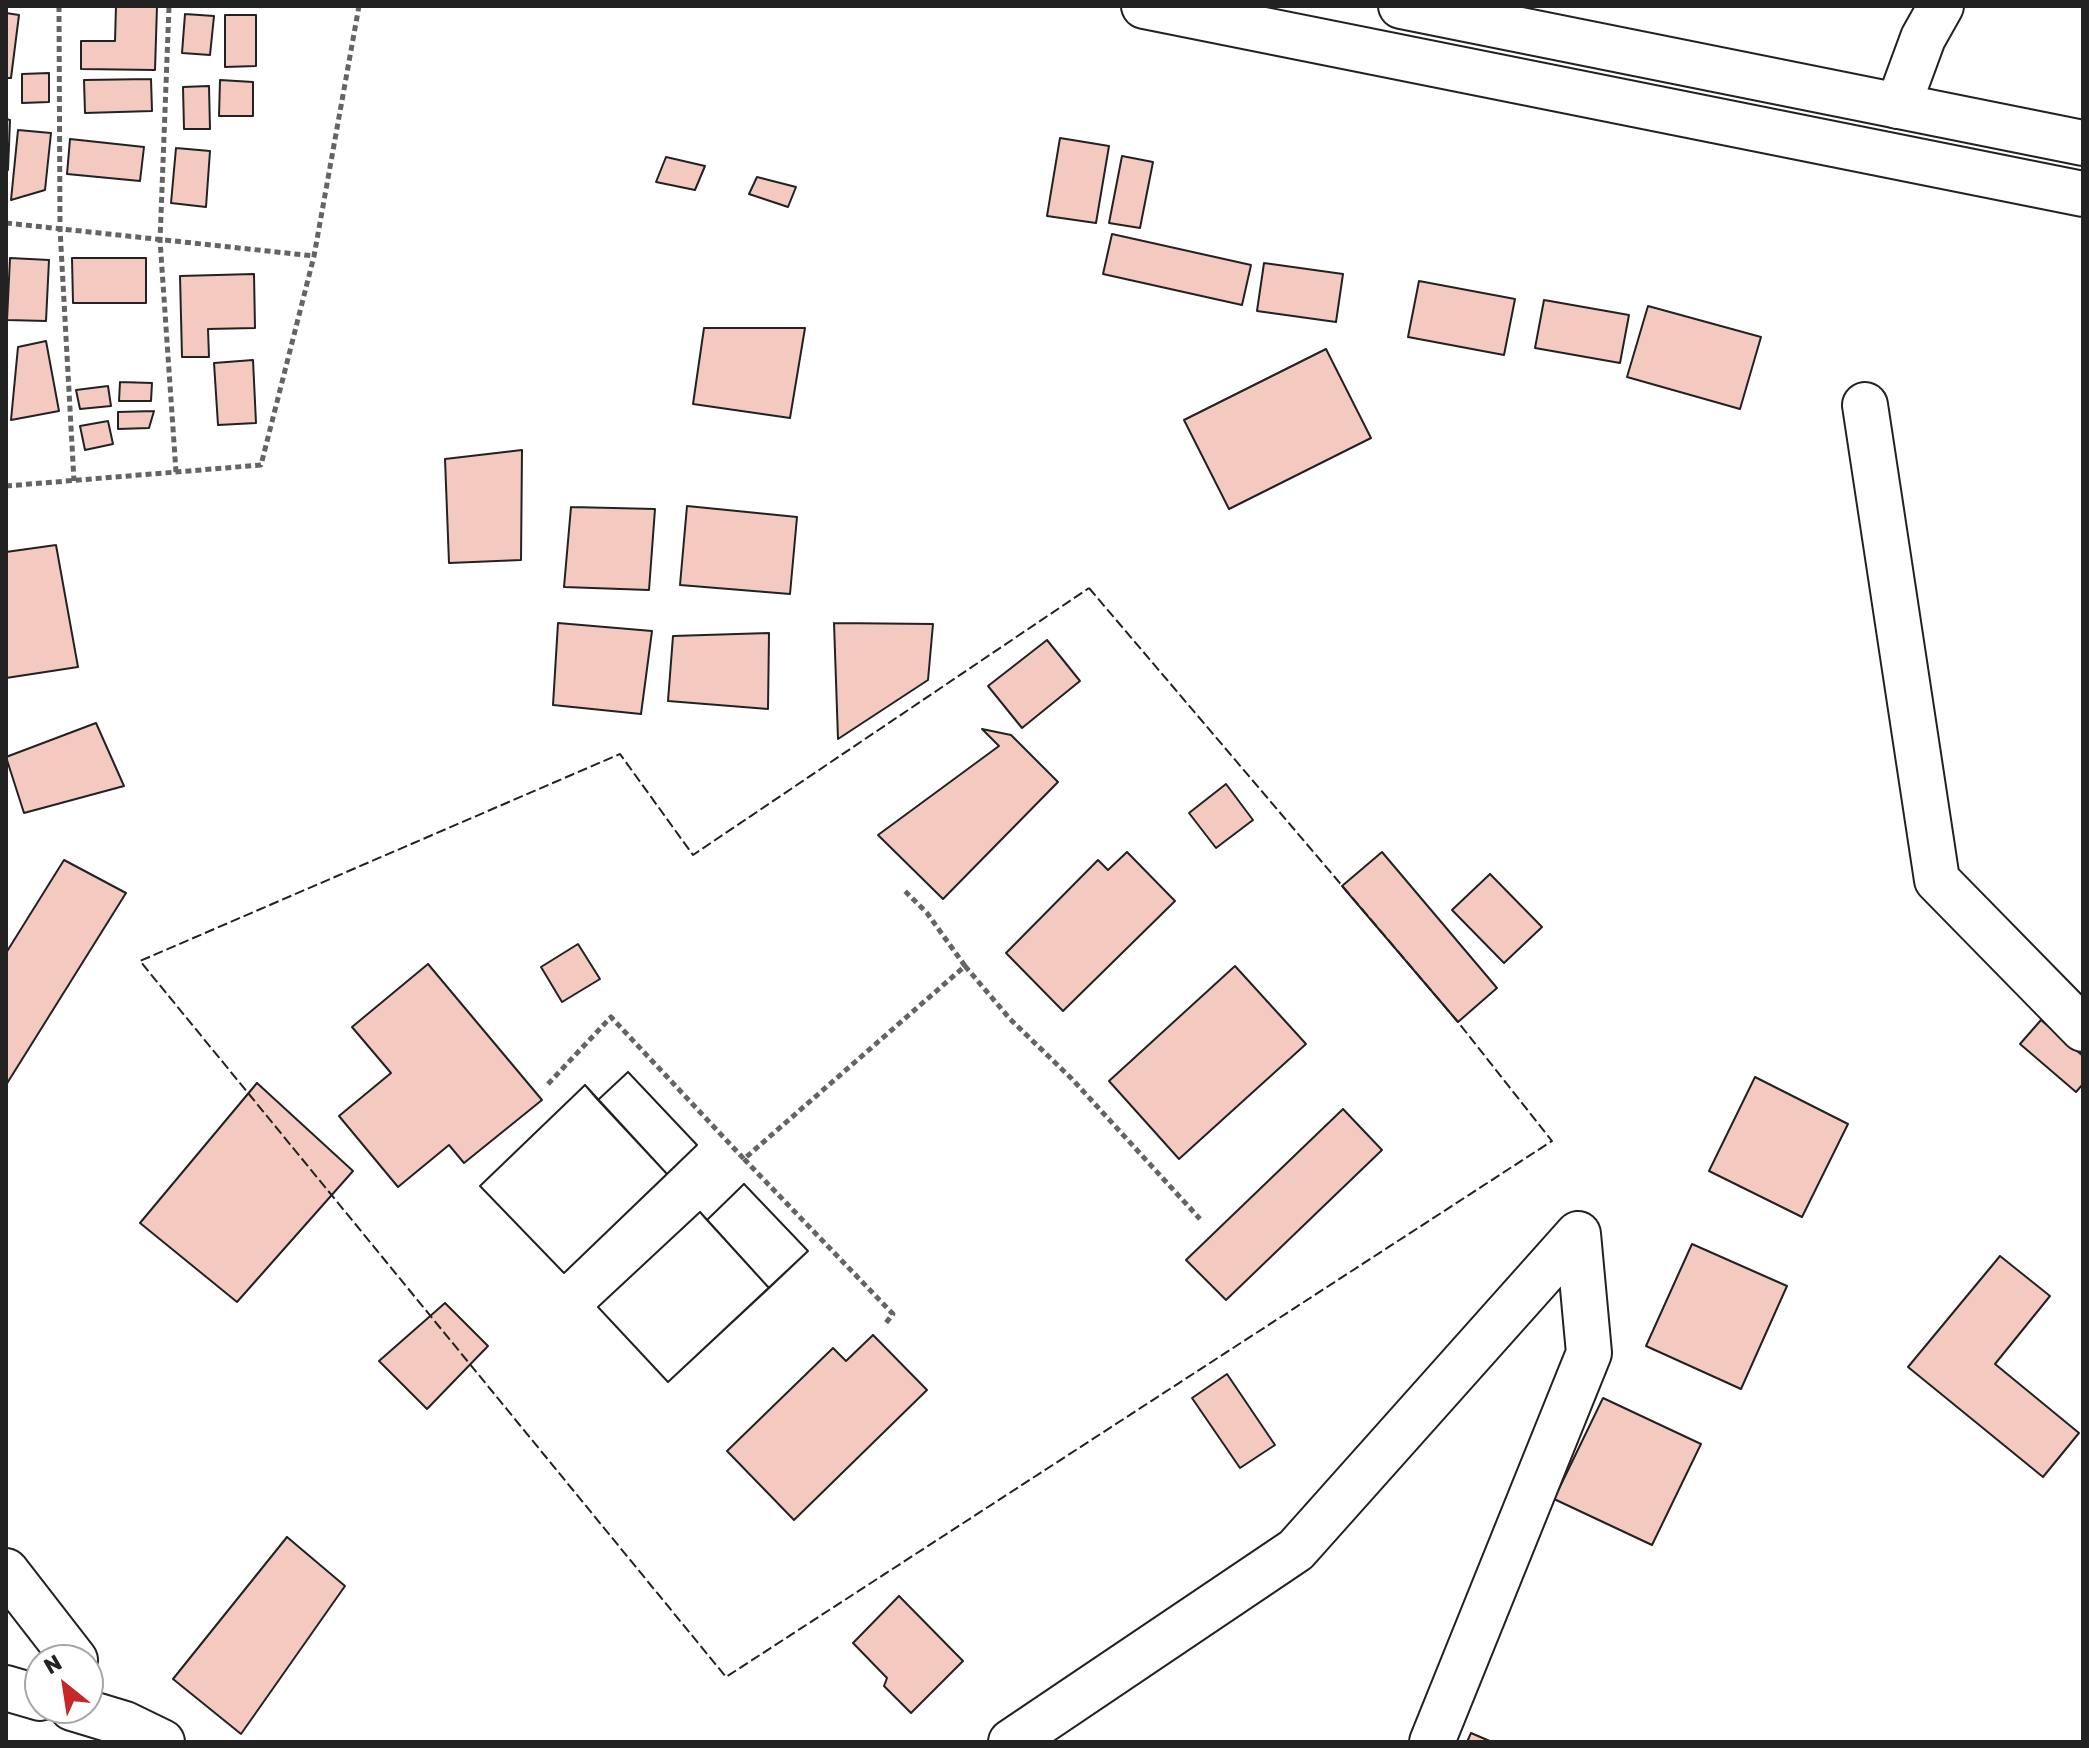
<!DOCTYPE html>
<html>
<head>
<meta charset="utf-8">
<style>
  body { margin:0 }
  #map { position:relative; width:2089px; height:1748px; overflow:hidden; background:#fff; font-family:Rubik,sans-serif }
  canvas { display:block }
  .frame { position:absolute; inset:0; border:8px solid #222; pointer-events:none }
  .north { position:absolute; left:24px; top:1644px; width:80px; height:80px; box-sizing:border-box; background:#fff; border:2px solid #a7a7a7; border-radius:50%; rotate:330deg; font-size:22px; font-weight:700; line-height:32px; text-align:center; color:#222 }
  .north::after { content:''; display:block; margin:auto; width:28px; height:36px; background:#c62828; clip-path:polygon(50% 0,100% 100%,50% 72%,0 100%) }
</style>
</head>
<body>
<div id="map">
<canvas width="2089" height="1748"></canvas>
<div class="frame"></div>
<div class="north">N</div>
</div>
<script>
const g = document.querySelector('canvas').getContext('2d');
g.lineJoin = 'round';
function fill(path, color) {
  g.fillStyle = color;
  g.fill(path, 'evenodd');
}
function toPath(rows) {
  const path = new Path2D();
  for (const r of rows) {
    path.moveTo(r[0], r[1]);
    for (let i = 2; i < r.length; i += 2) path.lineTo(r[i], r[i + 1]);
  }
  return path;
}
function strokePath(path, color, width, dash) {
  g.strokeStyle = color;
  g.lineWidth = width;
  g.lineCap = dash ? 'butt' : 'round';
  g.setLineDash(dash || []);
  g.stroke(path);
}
const building = toPath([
  [116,6,157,6,155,70,81,69,81,41,115,41,116,6],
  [6,13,19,15,11,78,6,78,6,13],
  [185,14,214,16,210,55,182,53,185,14],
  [225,15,256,15,256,66,225,67,225,15],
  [49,73,49,102,22,103,22,74,49,73],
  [151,79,152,111,85,113,84,80,151,79],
  [220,80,253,82,253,116,219,116,220,80],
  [209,86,210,129,184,129,183,87,209,86],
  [6,119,10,120,8,170,6,169,6,119],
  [18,130,51,133,45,190,11,200,18,130],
  [1060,138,1109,146,1096,223,1047,216,1060,138],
  [70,139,144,147,140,181,67,174,70,139],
  [176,148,210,151,206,207,171,203,176,148],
  [1122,156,1153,162,1140,228,1109,223,1122,156],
  [666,157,705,166,695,190,656,182,666,157],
  [757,177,796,187,788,207,749,194,757,177],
  [1112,234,1251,265,1242,305,1103,274,1112,234],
  [10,258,49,260,46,321,7,320,10,258],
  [72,258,146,258,146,303,73,303,72,258],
  [1264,263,1343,274,1336,322,1257,311,1264,263],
  [254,274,255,328,208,329,209,357,182,357,180,276,254,274],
  [1419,281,1515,299,1504,355,1408,337,1419,281],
  [1544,300,1629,315,1620,363,1535,348,1544,300],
  [1648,306,1761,337,1740,409,1627,377,1648,306],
  [704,328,805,328,790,418,693,404,704,328],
  [46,341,59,411,11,420,18,347,46,341],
  [1326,349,1371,438,1229,509,1184,420,1326,349],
  [253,360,256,423,218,425,214,363,253,360],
  [120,382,152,383,151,401,119,401,120,382],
  [108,386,111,406,80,409,76,390,108,386],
  [154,411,149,428,118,429,118,412,154,411],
  [108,421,113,444,85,450,80,426,108,421],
  [522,450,521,560,449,563,445,459,522,450],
  [687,506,797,517,790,594,680,585,687,506],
  [571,507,655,509,649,590,564,587,571,507],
  [56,545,78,667,6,678,6,552,56,545],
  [558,623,652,631,641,714,553,705,558,623],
  [834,623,933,624,928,680,838,739,834,623],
  [769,633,768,709,668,701,673,636,769,633],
  [1047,640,1080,681,1022,728,988,686,1047,640],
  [96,723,124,786,24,813,6,757,96,723],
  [982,729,1011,735,1058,782,943,899,878,835,999,746,982,729],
  [1226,784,1253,820,1216,848,1189,813,1226,784],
  [1127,852,1175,901,1063,1011,1006,953,1098,860,1108,870,1127,852],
  [1382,852,1497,988,1458,1022,1342,886,1382,852],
  [64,860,126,893,6,1085,6,953,64,860],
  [1490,874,1542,927,1504,963,1452,910,1490,874],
  [578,944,600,979,562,1002,541,967,578,944],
  [428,964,542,1100,464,1163,449,1145,398,1187,339,1116,391,1073,352,1027,428,964],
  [1235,966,1306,1044,1179,1159,1109,1081,1235,966],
  [2041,1020,2083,1056,2083,1084,2076,1092,2020,1044,2041,1020],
  [628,1072,697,1145,564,1273,480,1186,585,1085,598,1100,628,1072],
  [628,1072,697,1145,667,1174,598,1100,628,1072],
  [1755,1077,1848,1124,1802,1217,1709,1171,1755,1077],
  [257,1083,353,1171,237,1302,140,1223,257,1083],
  [585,1085,667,1174,564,1273,480,1186,585,1085],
  [1343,1109,1382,1150,1226,1300,1186,1260,1343,1109],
  [744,1184,808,1251,668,1382,598,1307,700,1212,707,1220,744,1184],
  [744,1184,808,1251,769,1288,707,1220,744,1184],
  [700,1212,769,1288,668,1382,598,1307,700,1212],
  [1692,1244,1787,1286,1741,1389,1646,1346,1692,1244],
  [2000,1256,2050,1296,1995,1364,2079,1433,2043,1477,1908,1367,2000,1256],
  [445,1303,488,1346,427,1409,379,1361,445,1303],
  [873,1335,927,1390,794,1520,727,1451,833,1348,846,1361,873,1335],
  [1227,1374,1275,1445,1240,1468,1192,1398,1227,1374],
  [1603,1398,1701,1444,1652,1545,1554,1499,1603,1398],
  [287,1537,345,1586,241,1734,173,1679,287,1537],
  [899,1596,963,1661,911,1713,884,1686,887,1678,853,1643,899,1596],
  [1471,1733,1492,1742,1467,1742,1471,1733]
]);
fill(building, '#f3c9c0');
strokePath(building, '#222', 2);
const minor = toPath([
  [1898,106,1923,38,1941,6],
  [1865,405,1937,880,2083,1029],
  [6,1571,75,1660],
  [6,1688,40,1698],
  [72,1708,125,1724,162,1742],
  [1011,1742,1296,1550,1578,1234],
  [1432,1742,1589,1353,1578,1234]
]);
const highway = toPath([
  [1144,6,2083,194],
  [1401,6,2083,143]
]);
strokePath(minor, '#222', 48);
strokePath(highway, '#222', 48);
strokePath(toPath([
  [59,6,60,229,74,481],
  [169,7,160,240,176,472],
  [6,223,314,256],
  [6,486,261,465,314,256,359,6],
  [965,966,1010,1019,1072,1079,1200,1219],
  [548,1084,611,1017,744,1159,965,966,927,913,904,890],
  [744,1159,893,1314,885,1324]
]), '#646464', 5, [6, 4]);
strokePath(minor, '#fff', 44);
strokePath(highway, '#fff', 44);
strokePath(toPath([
  [1089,588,1458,1022,1552,1141,726,1677,140,961,620,754,693,855,1089,588]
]), '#222', 2, [10, 4]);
</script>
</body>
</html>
